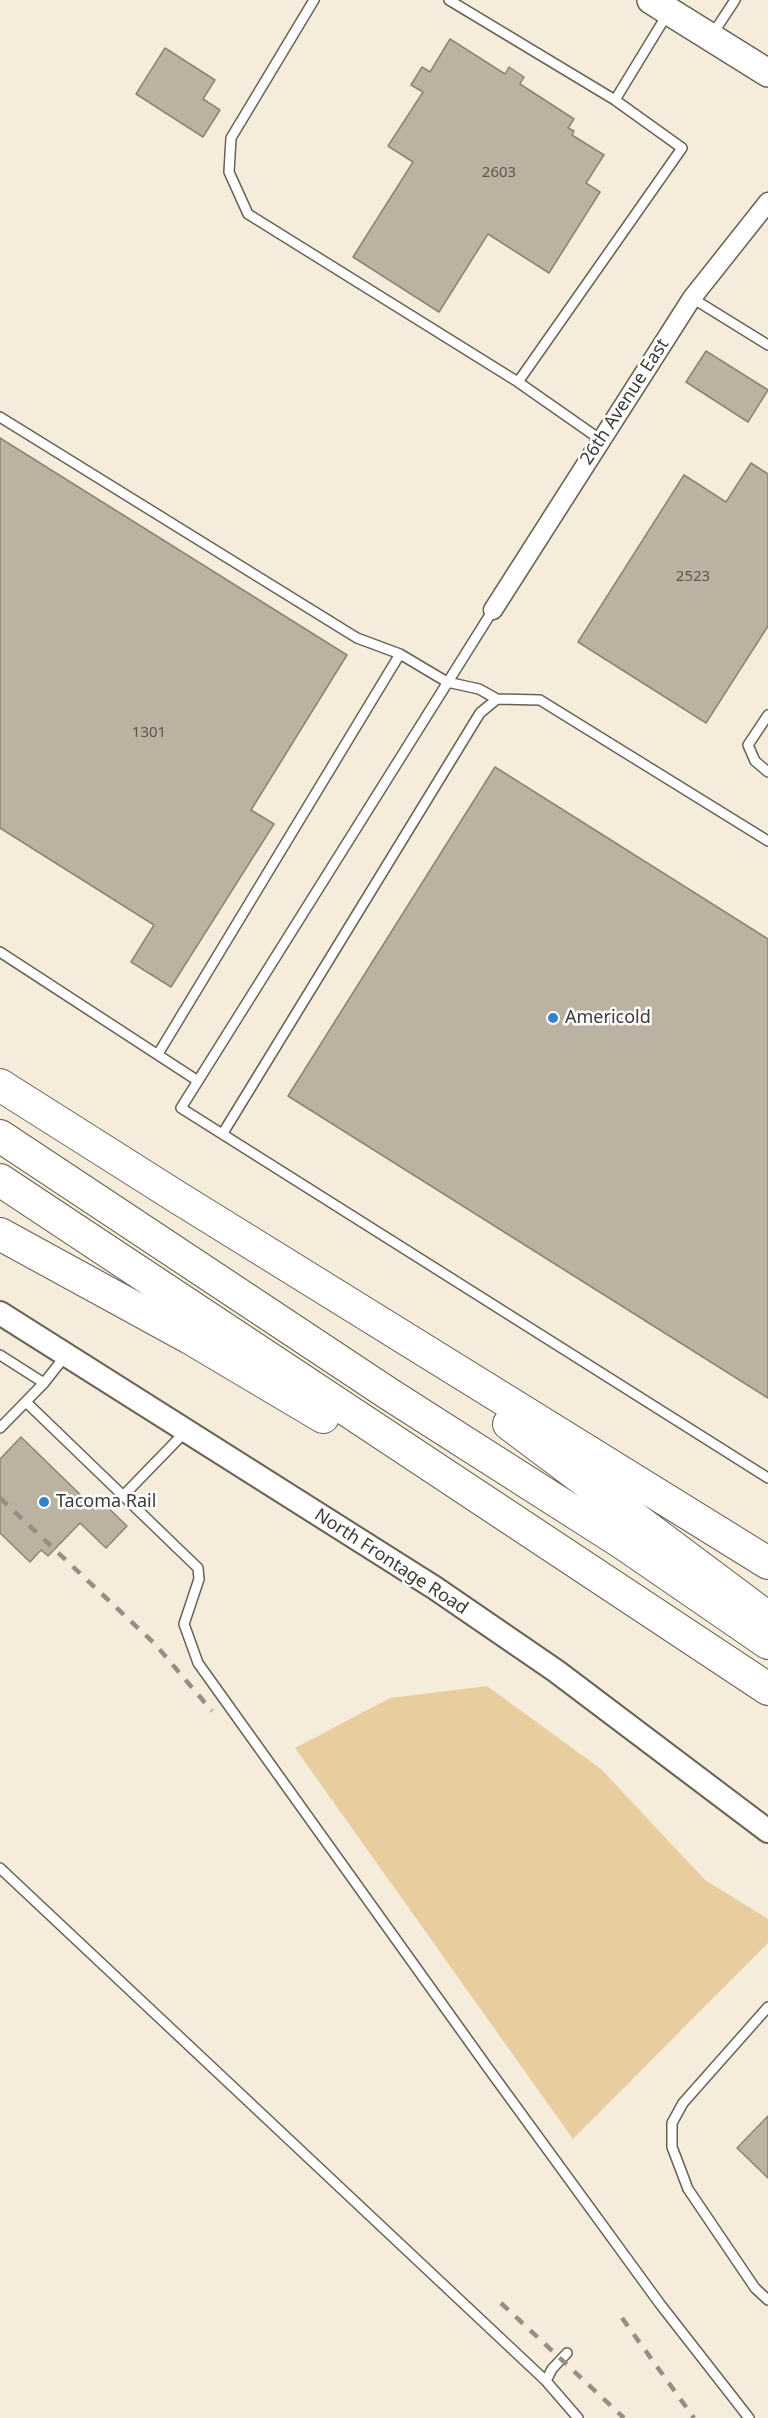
<!DOCTYPE html>
<html>
<head>
<meta charset="utf-8">
<style>
  body { margin:0 }
  canvas { display:block; background:#f6ecdc }
</style>
</head>
<body>
<canvas width="768" height="2418"></canvas>
<script>
const g = document.querySelector('canvas').getContext('2d');
g.lineJoin = 'round';
function fill(path, color) {
  g.fillStyle = color;
  g.fill(path, 'evenodd');
}
function toPath(rows) {
  const path = new Path2D();
  for (const r of rows) {
    path.moveTo(r[0], r[1]);
    for (let i = 2; i < r.length; i += 2) path.lineTo(r[i], r[i + 1]);
  }
  return path;
}
function strokePath(path, color, width, dash) {
  g.strokeStyle = color;
  g.lineWidth = width;
  g.lineCap = dash ? 'butt' : 'round';
  g.setLineDash(dash || []);
  g.stroke(path);
}
function label(font, color, halo, rows, align = 'center') {
  g.font = font + ' "Noto Sans",sans-serif';
  g.lineWidth = 5;
  g.setLineDash([]);
  g.textBaseline = 'middle';
  g.strokeStyle = halo;
  g.fillStyle = color;
  for (const [text, x, y, turn = 0] of rows) {
    g.save();
    g.translate(x, y);
    g.rotate((+turn || 0) * Math.PI / 180);
    g.textAlign = isNaN(turn) ? turn : align;
    if (halo) g.strokeText(text, 0, 0);
    g.fillText(text, 0, 0);
    g.restore();
  }
}
fill(toPath([
  [487,1686,601,1769,705,1880,768,1919,768,1943,573,2139,295,1748,390,1698]
]), '#e8cd9e');
const building = toPath([
  [450,39,505,74,509,67,524,77,520,84,574,119,568,128,574,131,572,135,604,155,586,183,600,192,549,273,488,234,439,312,353,257,413,162,388,146,423,92,411,85,422,67,430,72,450,39],
  [165,48,215,80,203,99,220,110,203,137,136,94,165,48],
  [706,351,768,390,748,422,686,382,706,351],
  [0,438,347,655,251,810,274,824,171,987,131,962,154,925,0,828,0,438],
  [751,463,768,474,768,626,706,723,578,642,684,475,726,502,751,463],
  [495,767,768,939,768,1398,288,1096,495,767],
  [21,1437,92,1506,99,1499,127,1526,106,1548,80,1523,48,1556,41,1550,30,1562,0,1533,0,1459,21,1437],
  [768,2116,768,2178,737,2148,768,2116]
]);
fill(building, '#bbb2a2');
strokePath(building, '#8c8475', 1.5);
const service = toPath([
  [314,0,231,138,229,172,248,214,518,382,601,440],
  [449,0,615,100,682,148,518,382],
  [712,35,735,0],
  [615,100,668,13],
  [692,298,768,345],
  [0,417,357,638,400,654,447,682,479,689,497,699],
  [493,610,181,1108,768,1478],
  [768,715,748,745,755,761,768,772],
  [0,952,198,1081],
  [158,1054,400,654],
  [223,1133,480,713,497,699,540,700,768,841],
  [0,1355,44,1383],
  [26,1402,198,1568,199,1579,184,1624,198,1663,488,2068,660,2304,749,2418],
  [0,1428,44,1383,66,1355],
  [123,1496,186,1431],
  [0,1868,546,2381,578,2418],
  [768,2007,683,2103,672,2123,672,2147,688,2189,755,2288,768,2300],
  [546,2381,552,2369,567,2353]
]);
const minor = toPath([
  [493,610,692,298,768,202]
]);
const tertiary = toPath([
  [0,1313,435,1588,556,1671,768,1831]
]);
const secondary = toPath([
  [651,0,768,73]
]);
const trunk = toPath([
  [0,1085,177,1197,768,1563],
  [0,1136,389,1394,624,1544,768,1643],
  [0,1180,768,1689],
  [0,1234,190,1338,323,1417],
  [509,1424,768,1618]
]);
strokePath(service, '#6a6253', 12);
strokePath(minor, '#6a6253', 21);
strokePath(tertiary, '#6a6253', 26);
strokePath(secondary, '#6a6253', 30);
strokePath(trunk, '#6a6253', 34);
strokePath(service, '#fff', 9);
strokePath(minor, '#fff', 18);
strokePath(tertiary, '#fff', 22);
strokePath(secondary, '#fff', 27);
strokePath(trunk, '#fff', 32);
strokePath(toPath([
  [0,1498,155,1644,212,1711],
  [501,2303,624,2418],
  [622,2318,694,2418]
]), '#958f84', 4.5, [10, 10]);
for (const [x, y, r, color] of [
  [553,1018,6,"#3380d0"],
  [44,1502,6,"#3380d0"]
]) {
  const dot = new Path2D();
  dot.arc(x, y, r, 0, 2 * Math.PI);
  g.fillStyle = color;
  g.fill(dot);
  strokePath(dot, '#fff', 2);
}
label('15px', '#5c584f', null, [
  ["2603",499,173],
  ["2523",693,577],
  ["1301",149,733]
]);
label('18px', '#3d3a33', '#fff', [
  ["26th Avenue East",625,402,-57],
  ["North Frontage Road",391,1562,33]
]);
label('18px', '#3d3a33', '#fff', [
  ["Americold",565,1018],
  ["Tacoma Rail",56,1502]
], 'left');
</script>
</body>
</html>
